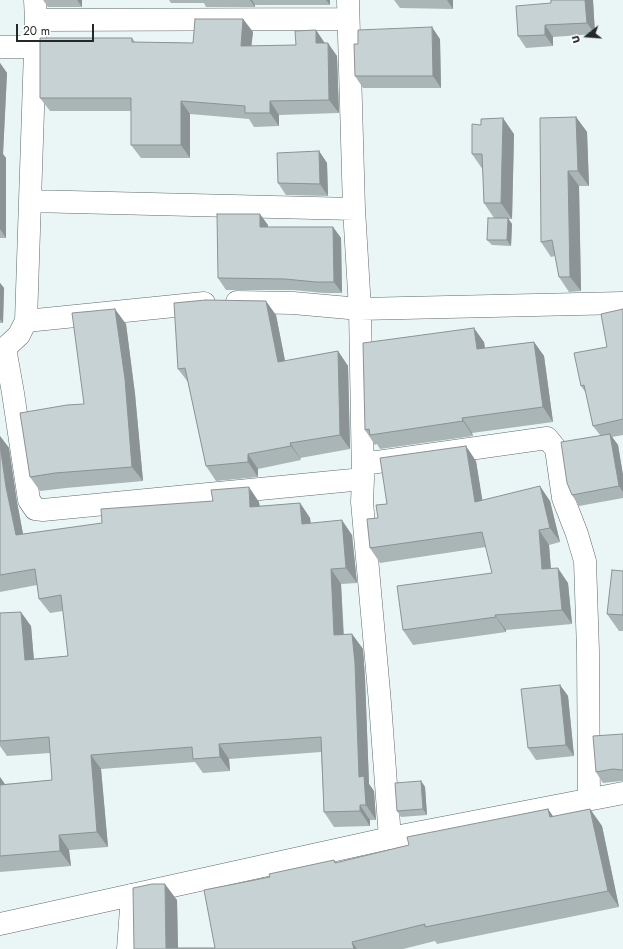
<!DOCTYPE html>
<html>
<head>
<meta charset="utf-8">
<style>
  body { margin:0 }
  #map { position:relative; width:623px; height:949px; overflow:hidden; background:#eaf6f6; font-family:Jost,sans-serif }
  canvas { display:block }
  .north { position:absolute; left:567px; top:16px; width:40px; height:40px; -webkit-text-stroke:3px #fff; paint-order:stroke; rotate:253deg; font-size:11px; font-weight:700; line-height:16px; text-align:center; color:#242829 }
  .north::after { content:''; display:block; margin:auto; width:14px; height:18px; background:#242829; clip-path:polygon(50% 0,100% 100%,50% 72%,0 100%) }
  .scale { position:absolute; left:16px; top:24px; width:78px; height:18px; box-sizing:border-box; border:2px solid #242829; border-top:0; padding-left:5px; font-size:12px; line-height:14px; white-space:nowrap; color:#242829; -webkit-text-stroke:3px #fff; paint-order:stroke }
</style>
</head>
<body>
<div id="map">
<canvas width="623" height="949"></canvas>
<div class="north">U</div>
<div class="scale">20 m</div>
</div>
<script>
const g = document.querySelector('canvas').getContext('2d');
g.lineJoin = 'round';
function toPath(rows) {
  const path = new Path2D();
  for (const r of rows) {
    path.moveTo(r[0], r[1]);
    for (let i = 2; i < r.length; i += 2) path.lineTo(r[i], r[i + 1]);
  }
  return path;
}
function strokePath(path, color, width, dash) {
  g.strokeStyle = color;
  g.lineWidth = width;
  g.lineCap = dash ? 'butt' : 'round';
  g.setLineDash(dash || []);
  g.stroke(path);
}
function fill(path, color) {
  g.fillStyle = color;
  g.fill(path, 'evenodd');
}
const minor = toPath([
  [348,0,354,209,360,309,363,479,362,502,380,703,390,838],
  [36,20,347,19],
  [0,47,35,47],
  [30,201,354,209],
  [237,302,293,303,360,309,623,303],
  [26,321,204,303],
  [5,348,13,393,29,500,35,509,43,510,363,479],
  [0,350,5,348,19,335,26,321,36,20,35,0],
  [363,464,547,438,556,449,563,498,577,534,585,561,588,651,589,799],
  [128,949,132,895]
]);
const trunk = toPath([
  [0,924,390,838,623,793]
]);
strokePath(minor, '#606a6b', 23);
strokePath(trunk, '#606a6b', 23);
strokePath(minor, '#fff', 22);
strokePath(trunk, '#fff', 22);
fill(toPath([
  [43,0,82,0,82,7,48,7],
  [169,0,330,0,330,5,255,5,255,7,206,7,204,3,171,3],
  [394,0,453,0,453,9,400,8],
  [593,0,595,34,553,37,553,46,526,48,518,36],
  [243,19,253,32,251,46,296,45,316,30,325,43,337,56,339,113,279,115,279,126,254,127,249,119,190,114,190,158,141,158,131,145,131,111,50,111,40,98,132,38,135,42,193,43],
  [440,39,441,88,363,88,355,76],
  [0,63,7,73,3,154,6,158,6,238,0,238],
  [576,117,587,132,589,186,579,186,581,291,569,292,559,277,555,256,551,257,541,242],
  [514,134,512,219,508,219,512,224,511,246,492,245,487,240,494,218,484,203,483,170,472,154],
  [319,151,327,163,328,196,286,195,278,183],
  [268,225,268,227,333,227,341,238,342,293,324,293,293,290,226,290,218,278],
  [0,283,4,288,3,323,0,323],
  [623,309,623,435,612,437,618,445,623,475,623,498,579,506,572,495,600,435,593,426,586,393,581,386,607,347],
  [276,315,285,361,338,351,348,366,350,449,300,458,301,460,258,469,258,477,216,481,206,466,188,382,178,369],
  [126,324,135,394,143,481,66,488,40,491,30,477,84,404],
  [484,342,485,348,534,342,544,356,553,422,472,433,473,436,380,449,377,444,375,445,365,430],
  [0,436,9,448,17,502,23,534,259,502,260,506,300,503,310,518,311,523,352,535,357,583,341,584,344,634,352,634,363,649,365,678,369,784,374,791,376,820,370,820,370,826,334,827,324,812,321,752,229,759,230,771,203,773,195,762,101,769,108,847,69,850,71,866,0,872,0,777,5,784,52,780,50,753,7,756,0,746,0,613,31,626,34,659,68,656,63,611,50,613,39,599,37,585,0,592],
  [476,461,482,500,550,501,560,542,549,545,551,569,568,583,572,624,506,630,506,632,413,645,403,630,492,573,486,547,380,563,370,548,387,504],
  [623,571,623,631,619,631,607,614],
  [560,685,568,696,574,756,536,760,528,748],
  [623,734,623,781,621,781,603,783,596,772],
  [421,781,425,787,427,815,401,817,397,811],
  [548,809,553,817,590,809,602,826,619,907,437,944,435,941,403,949,134,949,177,900,178,948,215,948,270,877,334,860,336,863,409,845]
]), '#aab5b5');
fill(toPath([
  [77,0,82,0,82,7],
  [250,0,252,0,255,5,255,7],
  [326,0,330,0,330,5],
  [447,0,453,0,453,9],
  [585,0,593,0,595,34,587,23],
  [243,19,253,32,250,59,241,46],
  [545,25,553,37,553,46,545,35],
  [432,27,440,39,441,88,433,76],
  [316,30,325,44,316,43],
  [328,43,337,56,339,113,329,100],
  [0,63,7,73,3,154,6,158,6,238,0,229],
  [181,101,190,114,190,158,181,145],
  [270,101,279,115,279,126,270,113],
  [576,117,587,132,589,186,578,171],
  [503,118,514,134,512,219,501,203],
  [319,151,327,163,328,196,320,184],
  [568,171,579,186,581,291,570,277],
  [260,214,268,225,268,239,260,227],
  [508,218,512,224,511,246,507,240],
  [333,227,341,238,342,293,334,282],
  [0,283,4,288,3,323,0,319],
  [266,301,276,315,288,376,278,362],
  [115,309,126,324,135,394,143,481,132,467],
  [474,328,484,342,487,364,477,349],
  [534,342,544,356,553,422,543,407],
  [338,351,348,366,350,449,340,435],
  [462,418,472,433,473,436,463,421],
  [610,434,618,445,623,475,623,492,619,486],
  [0,436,9,448,17,502,26,550,16,535,6,487,0,445],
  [290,443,300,458,301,460,291,446],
  [466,446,476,461,485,516,475,502],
  [248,454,258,469,258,477,248,462],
  [540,486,550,501,560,542,550,528],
  [249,487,259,502,260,521,250,507],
  [300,503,310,518,312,539,302,524],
  [342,520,352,535,357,583,346,568],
  [539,530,549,545,552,584,542,569],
  [558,568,568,583,572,624,562,610],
  [331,569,341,584,344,649,334,635],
  [21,612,31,626,35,674,25,660],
  [495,615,506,630,506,632,496,617],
  [352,634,363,649,365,678,369,784,374,791,376,820,366,805,359,777],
  [560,685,568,696,574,756,566,745],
  [219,744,229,759,230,771,220,757],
  [91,755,101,769,108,847,97,832],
  [0,777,8,789,0,787],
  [421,781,425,787,427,815,423,809],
  [360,805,370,820,370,826,360,811],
  [548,809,560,826,550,817],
  [590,809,602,826,619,907,608,891],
  [59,835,69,850,71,866,60,851],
  [165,884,177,900,178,949,166,948],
  [352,942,357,949,354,949]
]), '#8b9394');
const building = toPath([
  [551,0,585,0,587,23,545,25,545,35,518,36,516,6,551,3,551,0],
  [195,19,243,19,241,46,296,45,295,31,316,30,316,43,328,43,329,100,270,101,270,113,245,113,245,106,181,101,181,145,131,145,131,98,40,98,40,38,132,38,132,42,193,43,195,19],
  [432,27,433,76,355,76,354,44,358,44,358,30,432,27],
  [576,117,578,171,568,171,570,277,559,277,552,240,541,242,540,118,576,117],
  [503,118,501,203,484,203,482,154,472,154,472,124,481,125,481,119,503,118],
  [319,151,320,184,278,183,277,153,319,151],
  [217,214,260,214,260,227,333,227,334,282,316,282,285,279,218,278,217,214],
  [488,218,508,218,507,240,487,240,488,218],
  [206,300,266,301,278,362,338,351,340,435,290,443,291,446,248,454,248,462,206,466,185,368,178,369,174,303,206,300],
  [115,309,125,379,132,467,55,473,30,477,20,413,67,405,84,404,72,313,115,309],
  [623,309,623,419,593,426,584,385,581,386,574,353,607,347,601,314,623,309],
  [474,328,477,349,534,342,543,407,462,418,463,421,370,435,369,429,365,430,363,343,474,328],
  [610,434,619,486,572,495,567,483,561,442,610,434],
  [0,445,6,487,16,535,102,523,101,509,213,501,211,490,249,487,250,507,300,503,302,524,342,520,346,568,331,569,334,635,352,634,355,663,359,777,364,776,366,805,360,805,360,811,324,812,321,737,219,744,220,757,193,759,192,747,91,755,97,832,59,835,60,851,0,856,0,785,52,780,49,737,0,741,0,613,21,612,25,660,68,656,61,595,39,599,35,569,0,575,0,445],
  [466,446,475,502,540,486,550,528,539,530,542,569,558,568,562,610,495,615,496,617,403,630,397,586,492,573,482,532,370,548,367,519,378,518,376,505,387,504,380,458,466,446],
  [612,570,623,571,623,615,607,614,612,570],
  [560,685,566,745,528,748,521,689,560,685],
  [623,734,623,770,613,769,596,772,593,736,623,734],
  [421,781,423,809,397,811,395,783,421,781],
  [548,809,550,817,590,809,608,891,425,927,425,924,352,942,354,949,134,949,133,888,152,884,165,884,166,948,215,948,204,890,270,877,269,874,334,860,335,863,409,845,407,837,548,809]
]);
fill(building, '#c6d2d3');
strokePath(building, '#8b9394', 1);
</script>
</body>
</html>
